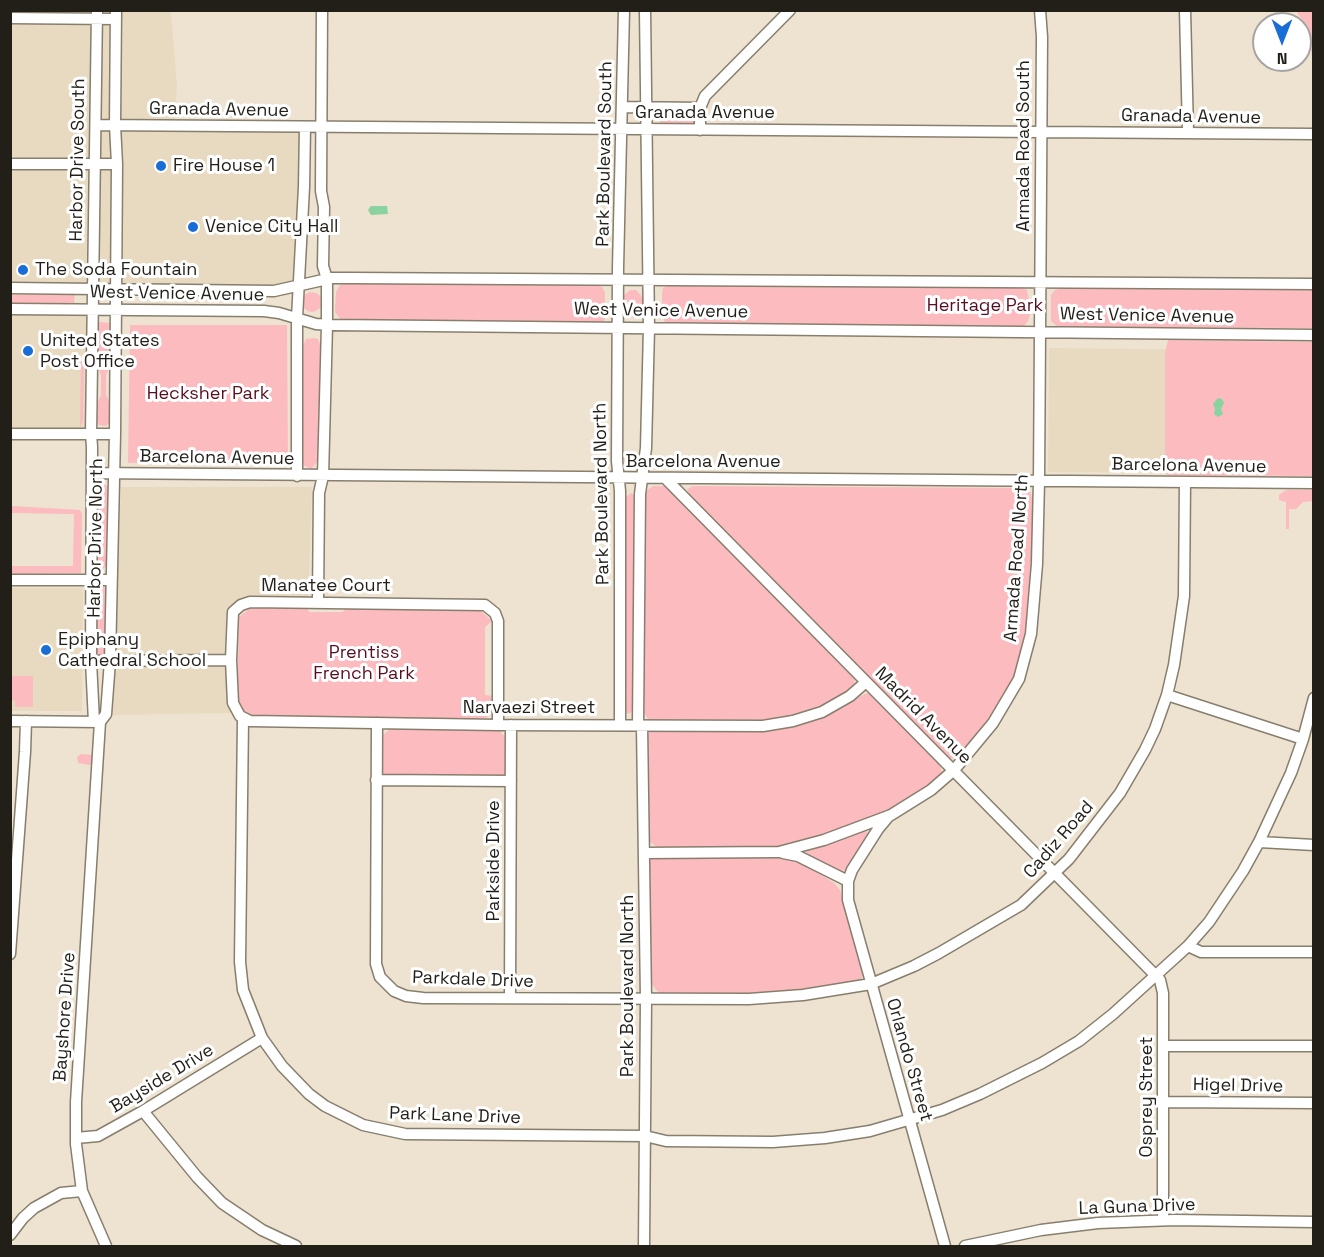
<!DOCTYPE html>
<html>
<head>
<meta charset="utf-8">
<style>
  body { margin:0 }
  #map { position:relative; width:1324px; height:1257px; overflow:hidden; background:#ede3d0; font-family:"Space Grotesk",sans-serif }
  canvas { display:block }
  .frame { position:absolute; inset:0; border:12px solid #221f18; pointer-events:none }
  .north { position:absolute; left:1252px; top:12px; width:60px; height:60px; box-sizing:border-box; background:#fff; border:2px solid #a7a5a3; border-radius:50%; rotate:180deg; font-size:16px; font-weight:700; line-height:24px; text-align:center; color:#221f18 }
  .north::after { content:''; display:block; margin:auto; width:21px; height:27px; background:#186dd6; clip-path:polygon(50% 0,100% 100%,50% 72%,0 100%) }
</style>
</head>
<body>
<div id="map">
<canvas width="1324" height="1257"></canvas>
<div class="frame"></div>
<div class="north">N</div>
</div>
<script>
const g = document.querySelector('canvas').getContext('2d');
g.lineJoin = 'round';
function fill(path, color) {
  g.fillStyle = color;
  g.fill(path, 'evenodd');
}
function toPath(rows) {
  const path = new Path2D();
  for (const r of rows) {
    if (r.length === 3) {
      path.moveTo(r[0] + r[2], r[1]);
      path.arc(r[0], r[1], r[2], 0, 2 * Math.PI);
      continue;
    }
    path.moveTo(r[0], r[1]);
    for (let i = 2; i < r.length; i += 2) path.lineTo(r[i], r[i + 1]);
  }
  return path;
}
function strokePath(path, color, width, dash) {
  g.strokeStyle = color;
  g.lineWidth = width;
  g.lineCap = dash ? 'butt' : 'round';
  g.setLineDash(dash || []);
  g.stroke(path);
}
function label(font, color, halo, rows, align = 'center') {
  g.font = font + ' "Space Grotesk",sans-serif';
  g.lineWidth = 6;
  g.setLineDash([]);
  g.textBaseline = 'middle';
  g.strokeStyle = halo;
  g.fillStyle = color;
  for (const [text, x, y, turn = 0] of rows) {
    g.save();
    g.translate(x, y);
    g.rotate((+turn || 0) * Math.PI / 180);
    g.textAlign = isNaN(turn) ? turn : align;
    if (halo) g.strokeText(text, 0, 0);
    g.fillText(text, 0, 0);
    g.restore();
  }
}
fill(toPath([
  [102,11,111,11,111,284,97,284,98,158,101,125],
  [120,11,171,11,177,87,173,129,305,132,306,279,273,286,120,284],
  [11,17,93,19,87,284,11,283],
  [11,314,87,315,86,430,11,437],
  [1049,348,1313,351,1313,473,1048,472],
  [121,487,312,487,308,602,251,602,236,611,233,713,110,715],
  [10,588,83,588,82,711,11,711]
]), '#e8dac0');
fill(toPath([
  [1296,11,1313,11,1313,67,1309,30],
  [663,115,693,115,697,117,697,123,663,124,660,122,659,118],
  [345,282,595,284,602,287,605,292,605,318,604,322,600,323,341,320,335,312,336,292,340,285],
  [671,284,1020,286,1027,290,1031,311,1028,321,1024,326,670,323,665,322,662,316,662,293,663,288],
  [1063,288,1313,290,1313,328,1058,327,1051,321,1051,295,1055,290],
  [630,290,636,290,643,298,642,313,635,318,629,317,622,311,623,296],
  [312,302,10],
  [11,295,75,295,74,300,75,305,11,304],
  [100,322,109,323,110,325,110,366,106,375,106,395,110,403,110,422,106,426,99,425,96,422,97,403,101,395,101,375,97,366,97,324],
  [130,325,287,325,288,464,128,463],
  [314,338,318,339,322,348,319,460,311,469,303,465,302,457,303,346,306,339],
  [1168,340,1313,342,1313,476,1167,475,1165,471,1165,353],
  [81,356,84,358,83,421,80,427],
  [103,483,108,487,107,565,103,569,99,569,96,565,98,487],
  [653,486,664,486,672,492,855,678,854,686,851,690,820,707,797,716,765,721,650,721,648,719,644,713,643,700,645,492],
  [693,486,1019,488,1026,489,1031,493,1034,513,1029,616,1019,669,996,712,957,759,948,758,690,496,687,489],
  [11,487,11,506,80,510,82,514,81,573,11,574,11,566,73,566,74,514,11,513],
  [1286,490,1313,490,1313,501,1303,502,1296,509,1289,509,1289,529,1286,529,1286,502,1279,500,1279,495],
  [631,493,637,497,633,711,628,714,623,709,626,497],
  [99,585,103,585,106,589,106,656,96,656,97,587],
  [305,607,308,609,309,612,343,612,345,608,480,610,492,621,485,627,485,695,493,696,493,711,491,715,485,718,477,719,387,719,256,718,242,713,237,704,239,617,250,608],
  [11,676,33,676,33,707,15,707,15,701,11,700],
  [867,693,872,695,940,764,942,774,939,779,900,805,873,818,837,832,772,849,659,849,650,842,647,838,647,735,649,732,739,731,837,708],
  [391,728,498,729,506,738,507,776,384,775,382,773,382,736],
  [81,754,93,755,94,763,89,765,78,763,77,757],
  [863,831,867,831,868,836,847,869,843,872,839,872,806,855,807,850],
  [774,857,790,858,802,863,834,883,840,890,863,973,861,980,806,991,732,996,661,994,657,991,651,983,648,861,650,859,653,858]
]), '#fbbbbf');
fill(toPath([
  [371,206,387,206,388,214,371,215,368,210],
  [1218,398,1222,399,1224,403,1221,409,1223,414,1218,417,1214,414,1215,409,1213,404]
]), '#8ad29f');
const minor = toPath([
  [1185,10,1188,132],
  [10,18,116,19],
  [623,107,700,108],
  [96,125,1314,134],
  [700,130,700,108,705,96,790,10],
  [10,164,117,164],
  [10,288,274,291,332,278,351,278,1314,284],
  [10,309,264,311,279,313,316,324,332,325,1314,335],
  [10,434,115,434],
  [92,473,1314,483],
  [297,476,297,318,304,187,305,127],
  [665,478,1160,980,1163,993,1163,1220],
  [10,580,111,580],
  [318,603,319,493,323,476,327,325,327,279,323,266,324,207,321,191,322,10],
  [91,661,231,660],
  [1167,695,1303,739],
  [243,719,240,962,243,990,262,1038,282,1066,309,1094,325,1106,363,1125,405,1134,645,1136,666,1141,773,1142,825,1138,870,1131,942,1110,980,1094,1042,1063,1079,1041,1113,1014,1188,946,1209,922,1243,871,1259,842,1291,773,1303,739,1314,698],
  [10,721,100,722],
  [94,722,91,661,92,447,91,434,97,10],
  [377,723,376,964,380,977,394,991,406,996,423,998,749,999,803,995,871,984,914,966,939,953,1021,905,1069,859,1120,793,1145,750,1155,729,1167,695,1174,665,1184,596,1185,482],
  [498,725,498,621,495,613,485,605,250,602,241,605,233,612,231,660,233,703,240,716,250,721,498,725,763,726,793,721,822,712,850,696,866,682],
  [620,725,620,491,617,461,618,268,624,10],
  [638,725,640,494,646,448,649,328,645,10],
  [642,726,646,999,644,1246],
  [376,780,511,781],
  [888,817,878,829,852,870,848,881,848,900,945,1246],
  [1259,842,1314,845],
  [644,853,779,852,824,840,891,815,931,790,954,770,993,723,1019,679,1031,634,1037,564,1039,481,1042,37,1040,10],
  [783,853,798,856,848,881],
  [1188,946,1201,952,1314,952],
  [10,954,25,752,26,721],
  [510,998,511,725],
  [1163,1046,1314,1046],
  [1163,1102,1314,1103],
  [143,1111,197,1177,222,1203,262,1230,296,1246],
  [76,1138,98,1136,143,1111,262,1038],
  [10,1235,23,1218,34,1208,61,1193,82,1191],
  [106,1246,82,1191,76,1144,76,1102,100,722,106,714,110,661,115,434,117,164,115,125,116,10],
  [965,1246,1041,1230,1098,1223,1174,1220,1314,1222]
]);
strokePath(minor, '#877e6d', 13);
strokePath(minor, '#fff', 10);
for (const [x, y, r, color] of [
  [161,166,6,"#186dd6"],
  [193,227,6,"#186dd6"],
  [23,270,6,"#186dd6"],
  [28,351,6,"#186dd6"],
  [46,650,6,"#186dd6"]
]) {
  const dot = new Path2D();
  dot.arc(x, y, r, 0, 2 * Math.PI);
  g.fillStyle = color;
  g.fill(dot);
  strokePath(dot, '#fff', 2);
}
label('18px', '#221f18', '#fff', [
  ["Granada Avenue",219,110,1],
  ["Granada Avenue",705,113],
  ["Granada Avenue",1191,117,1],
  ["Armada Road South",1024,146,-90],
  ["Park Boulevard South",605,154,-89],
  ["Harbor Drive South",78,160,-89],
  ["West Venice Avenue",177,294,1],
  ["West Venice Avenue",661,311,1],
  ["West Venice Avenue",1147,316,1],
  ["Barcelona Avenue",217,458,1],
  ["Barcelona Avenue",703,462],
  ["Barcelona Avenue",1189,466,1],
  ["Park Boulevard North",602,494,-91],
  ["Harbor Drive North",96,538,-89],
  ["Armada Road North",1017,558,-86],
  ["Manatee Court",326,586],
  ["Narvaezi Street",529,708],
  ["Madrid Avenue",923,716,45],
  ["Cadiz Road",1059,840,-49],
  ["Parkside Drive",494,861,-90],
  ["Parkdale Drive",473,980,2],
  ["Park Boulevard North",628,986,-90],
  ["Bayshore Drive",65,1017,-86],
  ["Orlando Street",909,1060,74],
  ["Bayside Drive",162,1079,-31],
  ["Higel Drive",1238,1086,1],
  ["Osprey Street",1147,1097,-90],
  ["Park Lane Drive",455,1116,2],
  ["La Guna Drive",1137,1207,-2]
]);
label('18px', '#221f18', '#fff', [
  ["Fire House 1",173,166],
  ["Venice City Hall",205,227],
  ["The Soda Fountain",35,270],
  ["United States",40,341],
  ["Post Office",40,362],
  ["Epiphany",58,640],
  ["Cathedral School",58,661]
], 'left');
label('18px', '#580e1f', '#fff', [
  ["Heritage Park",985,306],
  ["Hecksher Park",208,394],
  ["Prentiss",364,653],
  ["French Park",364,674]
]);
</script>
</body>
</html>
